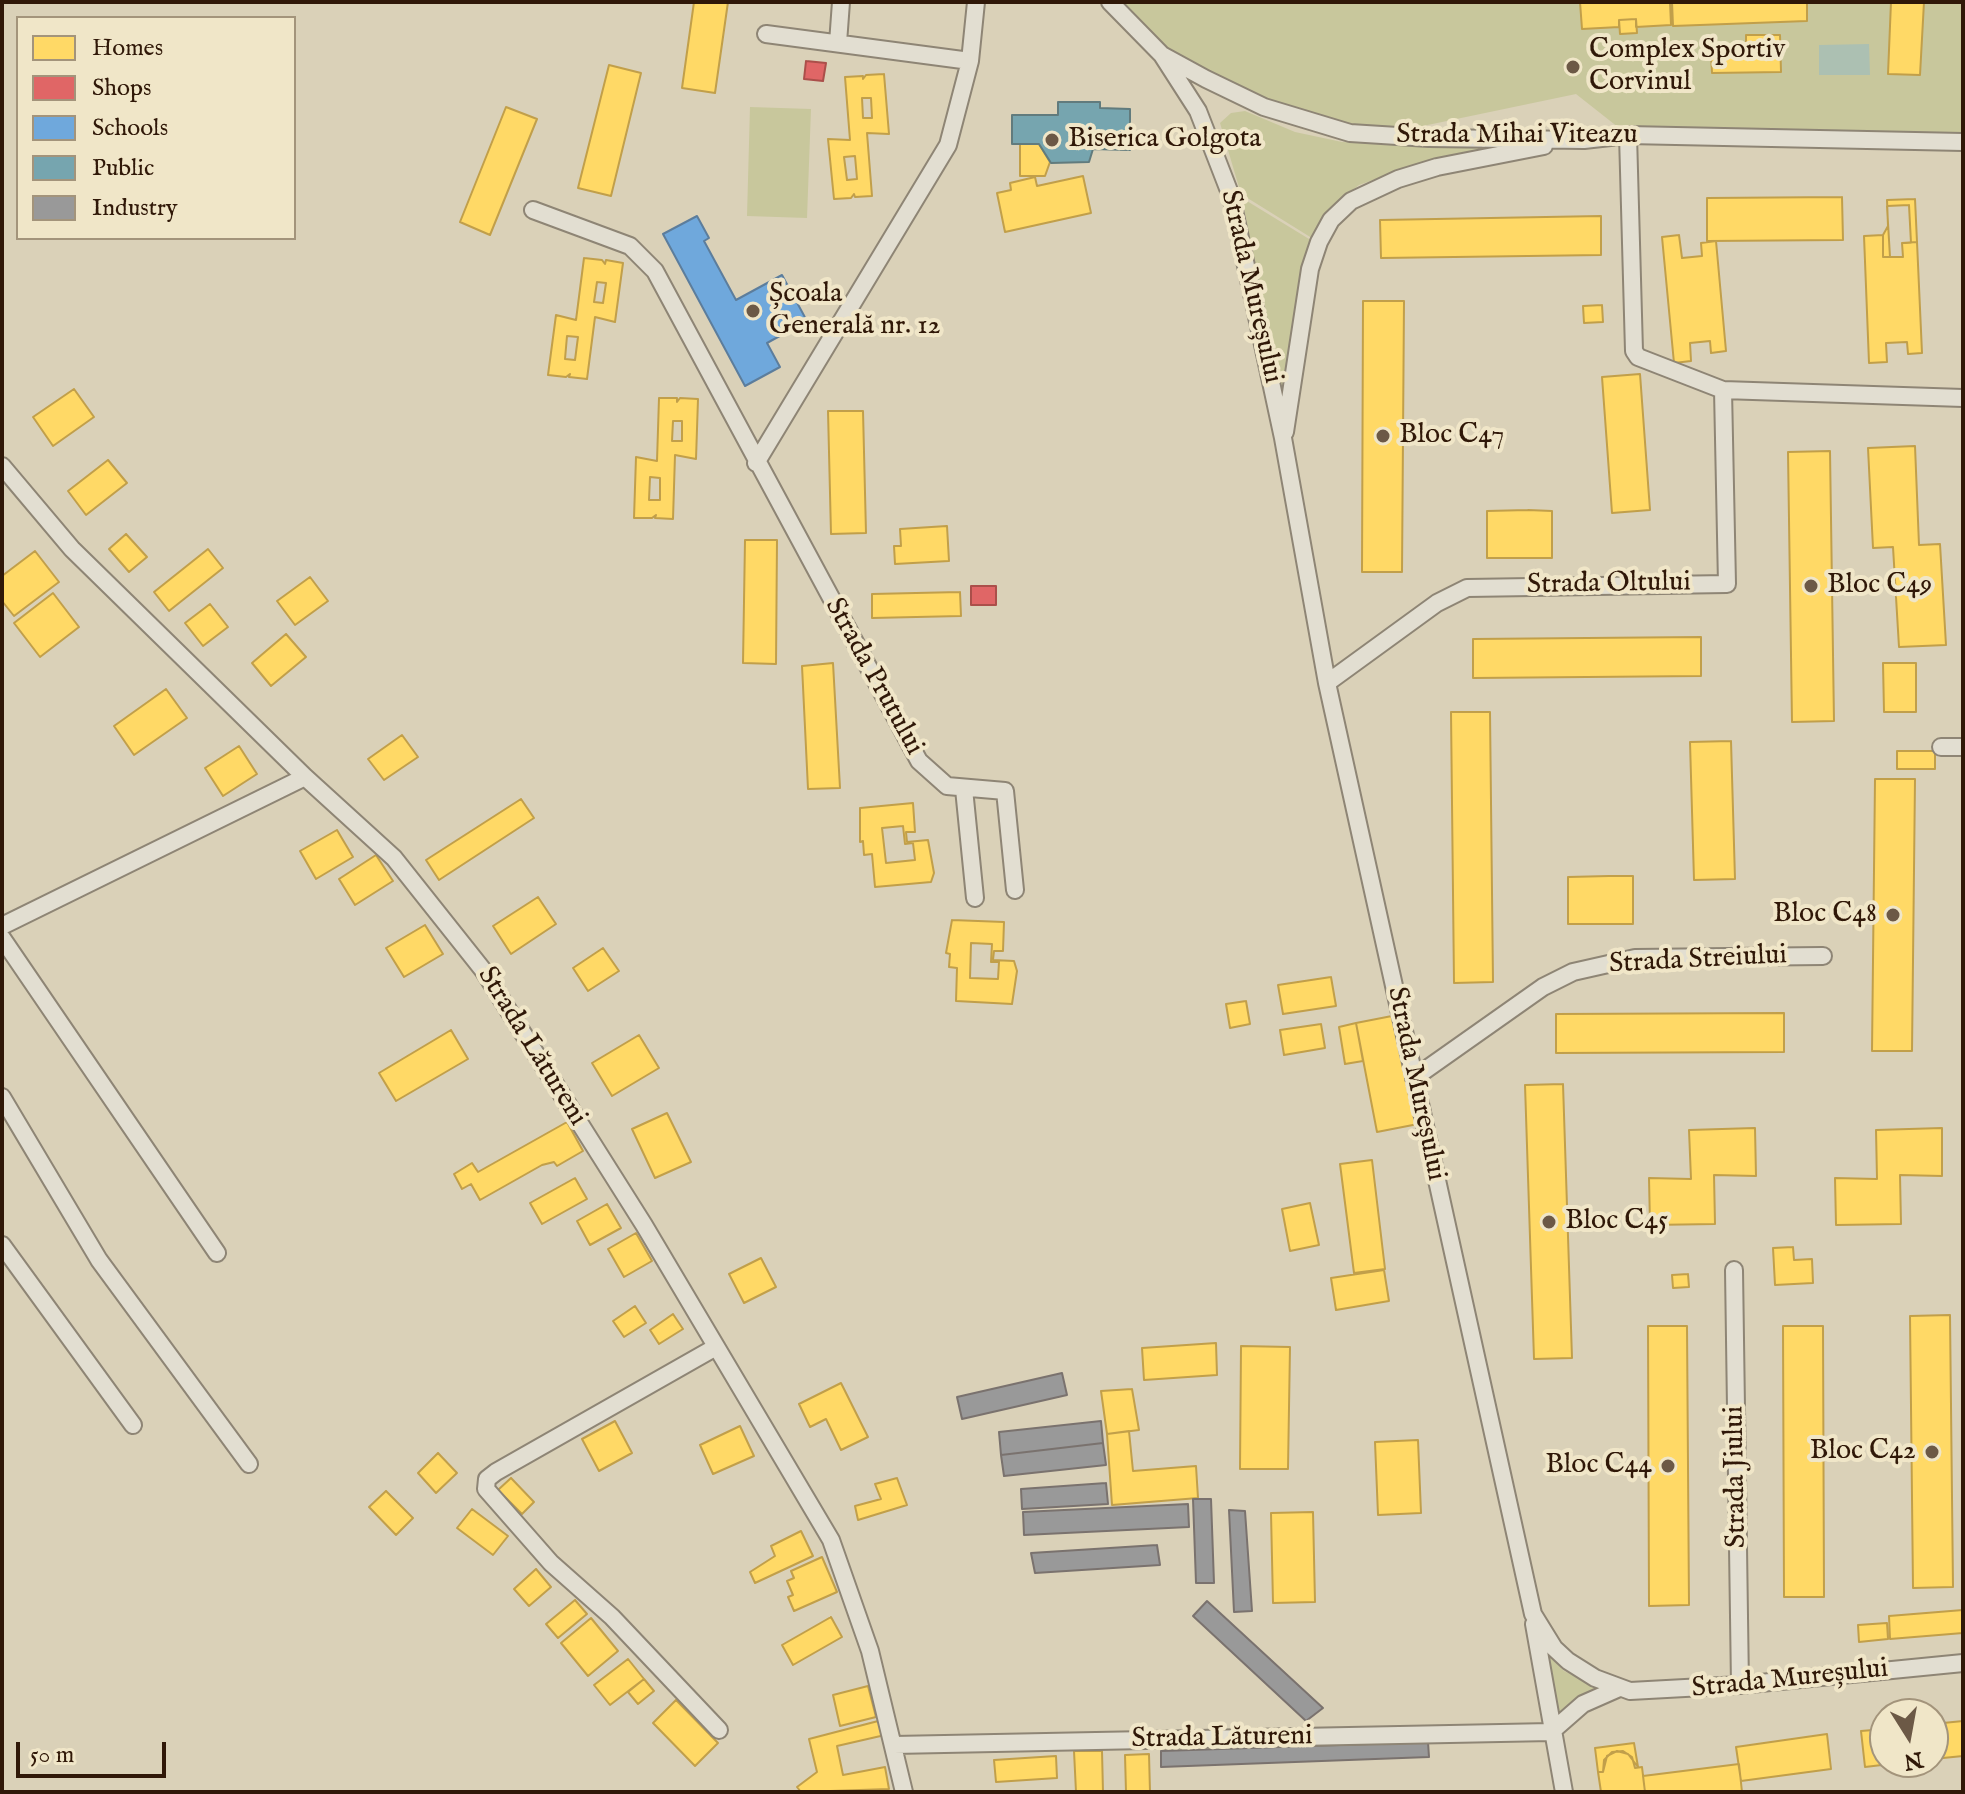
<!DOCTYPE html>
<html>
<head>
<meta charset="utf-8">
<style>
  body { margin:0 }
  #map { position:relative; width:1965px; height:1794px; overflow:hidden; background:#dad1b8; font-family:"IM FELL English",serif }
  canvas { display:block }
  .frame { position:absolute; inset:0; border:4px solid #301808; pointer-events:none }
  .legend { position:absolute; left:16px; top:16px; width:280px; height:224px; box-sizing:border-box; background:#f0e6c8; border:2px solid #a3947b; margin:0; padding:10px 14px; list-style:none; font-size:24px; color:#301808 }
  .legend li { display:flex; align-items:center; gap:16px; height:40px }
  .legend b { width:40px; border:2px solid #a3947b }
  .north { position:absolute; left:1869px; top:1698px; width:80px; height:80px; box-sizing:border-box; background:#f0e6c8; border:2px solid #a3947b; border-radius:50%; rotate:169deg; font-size:22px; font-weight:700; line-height:32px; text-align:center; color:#301808 }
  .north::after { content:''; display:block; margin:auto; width:28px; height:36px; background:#6c5946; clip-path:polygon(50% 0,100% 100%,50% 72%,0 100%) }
  .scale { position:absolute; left:16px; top:1742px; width:150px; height:36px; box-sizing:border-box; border:4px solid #301808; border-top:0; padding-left:10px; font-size:24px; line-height:28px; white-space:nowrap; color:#301808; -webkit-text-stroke:6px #f0e6c8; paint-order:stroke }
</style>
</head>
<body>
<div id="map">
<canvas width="1965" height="1794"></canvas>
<div class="frame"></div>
<ul class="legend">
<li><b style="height:22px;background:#ffd966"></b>Homes</li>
<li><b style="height:22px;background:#e06666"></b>Shops</li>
<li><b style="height:22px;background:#6fa8dc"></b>Schools</li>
<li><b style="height:22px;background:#76a5af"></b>Public</li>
<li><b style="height:22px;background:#999"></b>Industry</li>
</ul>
<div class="north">N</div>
<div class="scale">50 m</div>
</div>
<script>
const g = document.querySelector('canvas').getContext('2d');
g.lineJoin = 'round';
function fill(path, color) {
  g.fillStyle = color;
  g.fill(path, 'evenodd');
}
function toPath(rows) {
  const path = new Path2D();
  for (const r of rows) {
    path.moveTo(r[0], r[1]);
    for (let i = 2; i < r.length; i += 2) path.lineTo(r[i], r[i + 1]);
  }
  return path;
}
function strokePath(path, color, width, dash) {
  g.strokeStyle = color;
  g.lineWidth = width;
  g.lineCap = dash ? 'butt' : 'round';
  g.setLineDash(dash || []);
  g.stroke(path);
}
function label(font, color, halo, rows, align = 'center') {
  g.font = font + ' "IM FELL English",serif';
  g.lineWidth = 8;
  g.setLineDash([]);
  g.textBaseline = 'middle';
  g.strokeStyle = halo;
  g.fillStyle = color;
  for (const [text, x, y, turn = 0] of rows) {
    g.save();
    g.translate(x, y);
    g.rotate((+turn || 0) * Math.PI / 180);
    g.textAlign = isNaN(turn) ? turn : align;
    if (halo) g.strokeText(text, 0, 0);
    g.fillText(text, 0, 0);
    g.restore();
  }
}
fill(toPath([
  [1110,2,1963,2,1963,142,1628,135,1576,94,1375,136,1328,128,1162,55],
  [750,107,811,109,807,218,747,216],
  [1245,111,1295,132,1342,142,1506,147,1398,171,1359,185,1331,207,1315,240,1241,194,1220,123,1231,113],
  [1242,198,1314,242,1284,390,1280,389],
  [1549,1656,1564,1671,1601,1688,1559,1718]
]), '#c8c79c');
fill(toPath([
  [1869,44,1870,75,1819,75,1819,45]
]), '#acc0b2');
const homes = toPath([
  [694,2,728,2,715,93,682,88,694,2],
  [1580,2,1670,2,1671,25,1636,27,1636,19,1619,20,1619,27,1582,29,1580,2],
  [1672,2,1807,2,1807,21,1673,26,1672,2],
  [1891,2,1924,2,1920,75,1888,74,1891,2],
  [1636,19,1637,33,1620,34,1619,20,1636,19],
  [1746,35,1780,35,1781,72,1712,73,1711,55,1746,54,1746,35],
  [609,65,641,73,611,196,578,188,609,65],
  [884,74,889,134,867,133,872,196,855,197,854,194,851,198,834,199,828,139,850,140,845,77,863,76,863,79,866,75,884,74],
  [862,98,871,98,872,118,863,118,862,98],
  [506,107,537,119,490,235,460,222,506,107],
  [1020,144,1039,144,1050,162,1045,176,1020,176,1020,144],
  [855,156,857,179,847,180,844,157,855,156],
  [1083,176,1091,213,1005,232,997,193,1011,190,1010,183,1035,177,1037,186,1083,176],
  [1842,197,1843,240,1707,241,1707,198,1842,197],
  [1915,199,1917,242,1902,243,1903,257,1883,257,1883,235,1888,226,1887,200,1915,199],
  [1909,205,1911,243,1902,243,1903,257,1890,257,1887,206,1909,205],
  [1601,216,1601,255,1381,258,1380,220,1601,216],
  [1679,235,1682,258,1702,256,1701,243,1716,241,1726,351,1711,353,1710,341,1690,343,1691,361,1674,363,1662,237,1679,235],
  [1883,235,1883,257,1903,257,1902,243,1917,242,1922,353,1908,354,1907,342,1886,343,1887,362,1869,363,1864,236,1883,235],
  [584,258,602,260,605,264,606,260,623,263,615,322,595,317,587,379,569,377,570,374,566,377,548,375,556,315,576,320,584,258],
  [597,282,606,283,603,303,594,302,597,282],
  [1363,301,1404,301,1402,572,1362,572,1363,301],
  [1602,305,1603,322,1584,323,1583,306,1602,305],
  [567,336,578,337,575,360,565,359,567,336],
  [1640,374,1650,510,1612,513,1602,377,1640,374],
  [74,389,94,417,53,446,33,417,74,389],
  [659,398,677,398,677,402,680,398,698,399,696,459,675,455,673,519,655,518,656,515,652,518,634,518,636,457,657,461,659,398],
  [828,411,863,411,866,533,831,534,828,411],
  [673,421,682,421,682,441,672,441,673,421],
  [1915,446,1919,545,1940,544,1946,645,1899,647,1893,547,1873,548,1868,448,1915,446],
  [1830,451,1834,721,1792,722,1788,452,1830,451],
  [108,460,127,483,86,515,68,491,108,460],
  [650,477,660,478,660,500,649,500,650,477],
  [1528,510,1552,511,1552,558,1487,558,1487,511,1528,510],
  [947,526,949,561,895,564,894,546,901,546,900,529,947,526],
  [126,534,147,557,129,572,109,549,126,534],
  [745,540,777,540,776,664,743,663,745,540],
  [208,549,223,568,169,611,154,592,208,549],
  [35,551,59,582,14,616,2,601,2,576,35,551],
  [310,577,328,601,295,625,277,601,310,577],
  [960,592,961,616,872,618,872,594,960,592],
  [53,593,79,627,40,657,14,623,53,593],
  [210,604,228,627,203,646,185,623,210,604],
  [286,634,306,657,271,686,252,663,286,634],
  [1701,637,1701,676,1473,678,1473,639,1701,637],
  [833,663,840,788,808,789,802,666,833,663],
  [1883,663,1916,663,1916,712,1884,712,1883,663],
  [166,689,187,718,134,755,114,726,166,689],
  [1451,712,1490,712,1493,982,1454,983,1451,712],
  [402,735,418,757,384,780,368,759,402,735],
  [1731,741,1735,879,1694,880,1690,742,1731,741],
  [239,746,257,774,223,796,205,768,239,746],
  [1897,751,1935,751,1935,769,1897,769,1897,751],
  [1875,779,1915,779,1912,1051,1872,1051,1875,779],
  [521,799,534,818,439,880,426,860,521,799],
  [913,803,915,832,906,832,907,842,928,840,934,873,931,882,875,887,872,854,864,855,863,841,860,842,860,808,913,803],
  [903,826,905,844,913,843,915,860,886,863,882,828,903,826],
  [337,830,353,857,316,879,300,851,337,830],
  [376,855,393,881,355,905,339,879,376,855],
  [1609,876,1633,876,1633,924,1568,924,1568,877,1609,876],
  [538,897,556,924,511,954,493,926,538,897],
  [952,920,1004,922,1003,951,994,951,993,960,1014,961,1017,971,1012,1004,956,1001,957,968,949,967,950,954,946,953,952,920],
  [425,925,443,954,404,977,386,948,425,925],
  [971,943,992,944,991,962,999,962,998,979,970,978,971,943],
  [603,948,619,971,588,991,573,968,603,948],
  [1331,977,1336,1006,1283,1014,1278,985,1331,977],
  [1246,1001,1250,1024,1230,1028,1226,1004,1246,1001],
  [1784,1013,1784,1052,1556,1053,1556,1014,1784,1013],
  [1397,1015,1418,1124,1377,1132,1356,1023,1397,1015],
  [1356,1023,1363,1061,1345,1064,1339,1027,1356,1023],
  [1321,1024,1325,1048,1284,1055,1280,1030,1321,1024],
  [451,1030,468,1059,396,1101,379,1073,451,1030],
  [639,1035,659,1068,612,1096,592,1063,639,1035],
  [1563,1084,1572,1358,1534,1359,1525,1085,1563,1084],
  [667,1113,691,1162,655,1178,632,1129,667,1113],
  [567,1122,583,1151,557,1166,554,1162,542,1165,480,1200,471,1184,462,1189,454,1174,472,1163,478,1172,567,1122],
  [1755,1128,1756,1176,1714,1175,1715,1224,1650,1225,1649,1178,1691,1179,1689,1130,1755,1128],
  [1942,1128,1942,1176,1900,1175,1901,1224,1836,1225,1835,1178,1877,1179,1876,1130,1942,1128],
  [1372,1160,1385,1269,1354,1273,1340,1164,1372,1160],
  [575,1178,587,1199,542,1224,530,1203,575,1178],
  [1310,1203,1319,1245,1290,1251,1282,1209,1310,1203],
  [607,1204,621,1228,590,1245,577,1221,607,1204],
  [636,1233,652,1261,624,1277,608,1249,636,1233],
  [1793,1247,1794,1260,1812,1259,1813,1283,1775,1285,1773,1248,1793,1247],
  [761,1258,776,1287,744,1303,729,1274,761,1258],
  [1384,1270,1389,1301,1336,1310,1331,1278,1384,1270],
  [1688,1274,1689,1287,1673,1288,1672,1275,1688,1274],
  [635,1306,646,1323,624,1337,613,1321,635,1306],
  [673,1314,683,1329,659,1344,650,1330,673,1314],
  [1950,1315,1953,1587,1913,1588,1910,1316,1950,1315],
  [1648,1326,1687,1326,1689,1605,1649,1606,1648,1326],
  [1783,1326,1823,1326,1824,1597,1784,1597,1783,1326],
  [1216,1343,1217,1375,1144,1380,1142,1348,1216,1343],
  [1241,1346,1290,1347,1288,1469,1240,1469,1241,1346],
  [841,1383,868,1437,841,1450,826,1419,810,1427,799,1404,841,1383],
  [1132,1389,1139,1430,1107,1434,1101,1391,1132,1389],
  [615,1421,632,1453,599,1471,582,1439,615,1421],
  [740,1426,754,1456,713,1474,700,1445,740,1426],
  [1129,1431,1133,1471,1196,1466,1198,1498,1112,1505,1107,1434,1129,1431],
  [1418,1440,1421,1513,1378,1515,1375,1442,1418,1440],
  [438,1453,457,1473,436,1493,418,1473,438,1453],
  [511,1478,534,1502,522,1514,498,1490,511,1478],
  [897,1478,907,1505,858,1520,855,1506,881,1499,875,1484,897,1478],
  [386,1491,413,1518,396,1535,369,1507,386,1491],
  [472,1509,508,1536,493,1555,457,1528,472,1509],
  [1313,1512,1315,1602,1273,1603,1271,1513,1313,1512],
  [801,1531,813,1556,755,1583,750,1572,775,1556,771,1546,801,1531],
  [822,1557,837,1592,794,1611,788,1597,793,1595,787,1581,794,1578,791,1571,822,1557],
  [536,1569,551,1587,529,1606,514,1589,536,1569],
  [575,1600,587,1614,558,1638,546,1624,575,1600],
  [1963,1610,1963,1633,1890,1639,1889,1616,1963,1610],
  [831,1617,842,1637,793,1665,782,1645,831,1617],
  [591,1618,618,1651,588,1676,561,1643,591,1618],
  [1887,1623,1888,1639,1859,1642,1858,1625,1887,1623],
  [628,1659,644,1679,610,1705,594,1685,628,1659],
  [644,1679,654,1691,638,1704,628,1692,644,1679],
  [868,1686,876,1717,840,1726,833,1695,868,1686],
  [676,1700,718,1743,695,1766,653,1723,676,1700],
  [882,1720,885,1735,837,1746,843,1775,885,1767,889,1789,801,1792,797,1787,817,1772,809,1739,882,1720],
  [1963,1721,1963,1756,1933,1759,1933,1724,1963,1721],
  [1885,1729,1885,1762,1907,1762,1865,1767,1861,1731,1885,1729],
  [1827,1734,1831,1769,1741,1781,1736,1747,1827,1734],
  [1634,1743,1638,1767,1628,1754,1617,1751,1607,1756,1603,1772,1598,1772,1595,1748,1634,1743],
  [1074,1751,1102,1751,1103,1792,1076,1792,1074,1751],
  [1623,1751,1632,1757,1635,1768,1642,1767,1645,1792,1601,1792,1598,1772,1603,1772,1604,1760,1612,1752,1623,1751],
  [1149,1754,1150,1792,1126,1792,1125,1755,1149,1754],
  [1056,1756,1057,1778,996,1782,994,1760,1056,1756],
  [1739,1764,1742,1792,1645,1792,1643,1776,1739,1764]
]);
fill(homes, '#ffd966');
strokePath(homes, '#c19f4a', 2);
const shops = toPath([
  [806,61,826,63,823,81,804,79,806,61],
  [971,586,996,586,996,605,971,605,971,586]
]);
fill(shops, '#e06666');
strokePath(shops, '#ab4f4a', 2);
const schools = toPath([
  [697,216,709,238,704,241,736,300,782,275,807,321,767,343,780,367,745,386,663,234,697,216]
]);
fill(schools, '#6fa8dc');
strokePath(schools, '#5c7d9c', 2);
const public = toPath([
  [1058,102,1100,102,1100,108,1130,109,1130,150,1093,149,1089,162,1051,163,1039,144,1012,144,1012,115,1058,115,1058,102]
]);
fill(public, '#76a5af');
strokePath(public, '#617b7d', 2);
const industry = toPath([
  [1062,1373,1067,1395,962,1419,957,1397,1062,1373],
  [1101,1421,1103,1443,1001,1455,999,1432,1101,1421],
  [1103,1443,1106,1465,1004,1476,1001,1455,1103,1443],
  [1106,1483,1108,1504,1022,1509,1021,1489,1106,1483],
  [1193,1499,1211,1499,1214,1583,1196,1583,1193,1499],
  [1188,1504,1189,1527,1024,1535,1023,1512,1188,1504],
  [1229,1510,1245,1511,1252,1611,1234,1612,1229,1510],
  [1157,1545,1160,1565,1035,1573,1031,1553,1157,1545],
  [1207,1601,1323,1708,1306,1721,1193,1616,1207,1601],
  [1428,1742,1429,1757,1161,1767,1161,1751,1428,1742]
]);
fill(industry, '#999');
strokePath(industry, '#7a726e', 2);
const minor = toPath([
  [1110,2,1162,55,1206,79,1264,107,1350,133,1429,138,1584,140,1628,135,1963,142],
  [766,34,970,61],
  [838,43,841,2],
  [1162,55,1198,111,1231,196,1283,438,1327,683,1533,1614,1554,1648,1568,1661,1595,1678,1630,1691,1740,1685,1963,1663],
  [1628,135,1634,351,1638,357,1723,390,1963,398],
  [533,210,630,246,655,271,919,761,947,786,1005,791,1015,890],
  [1285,432,1310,269,1319,242,1331,220,1351,201,1398,179,1437,167,1544,146],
  [756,463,948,145,970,61,976,2],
  [2,466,72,549,305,777,394,858,483,970,644,1225,831,1540,870,1651,904,1792],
  [1327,683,1437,603,1467,588,1727,584,1723,390],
  [1941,747,1963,747],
  [964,789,975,898],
  [2,926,305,777],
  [2,938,217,1253],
  [1414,1078,1543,987,1573,972,1635,958,1823,956],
  [2,1097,99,1260,249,1464],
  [2,1245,133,1425],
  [1734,1270,1740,1685],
  [716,1347,496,1472,487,1479,486,1489,551,1563,612,1617,719,1730],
  [1534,1624,1564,1792],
  [1551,1732,1583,1704,1617,1689],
  [894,1745,1551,1732]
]);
strokePath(minor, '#8e8575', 20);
strokePath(minor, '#e2ded1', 16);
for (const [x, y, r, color] of [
  [1573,67,8,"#6c5946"],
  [1052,140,8,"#6c5946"],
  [753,311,8,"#6c5946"],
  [1383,436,8,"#6c5946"],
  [1811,586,8,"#6c5946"],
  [1893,915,8,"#6c5946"],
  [1549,1222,8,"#6c5946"],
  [1932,1452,8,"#6c5946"],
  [1668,1466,8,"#6c5946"]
]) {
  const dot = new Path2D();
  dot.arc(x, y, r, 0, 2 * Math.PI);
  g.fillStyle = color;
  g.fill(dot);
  strokePath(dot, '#f0e6c8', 3);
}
label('28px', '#301808', '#f0e6c8', [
  ["Complex Sportiv",1589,51],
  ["Corvinul",1589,83],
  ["Biserica Golgota",1068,140],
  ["Școala",769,295],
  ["Generală nr. 12",769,327],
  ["Bloc C47",1399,436],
  ["Bloc C49",1827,586],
  ["Bloc C48",1877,915,"right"],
  ["Bloc C45",1565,1222],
  ["Bloc C42",1916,1452,"right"],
  ["Bloc C44",1652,1466,"right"]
], 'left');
label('28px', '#301808', '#f0e6c8', [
  ["Strada Mihai Viteazu",1517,136],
  ["Strada Mureșului",1250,287,77],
  ["Strada Oltului",1609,585,-1],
  ["Strada Prutului",873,677,61],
  ["Strada Streiului",1698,961,-3],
  ["Strada Lătureni",531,1047,58],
  ["Strada Mureșului",1415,1084,78],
  ["Strada Jiului",1737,1477,-91],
  ["Strada Mureșului",1790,1680,-6],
  ["Strada Lătureni",1222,1739,-1]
]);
</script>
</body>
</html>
